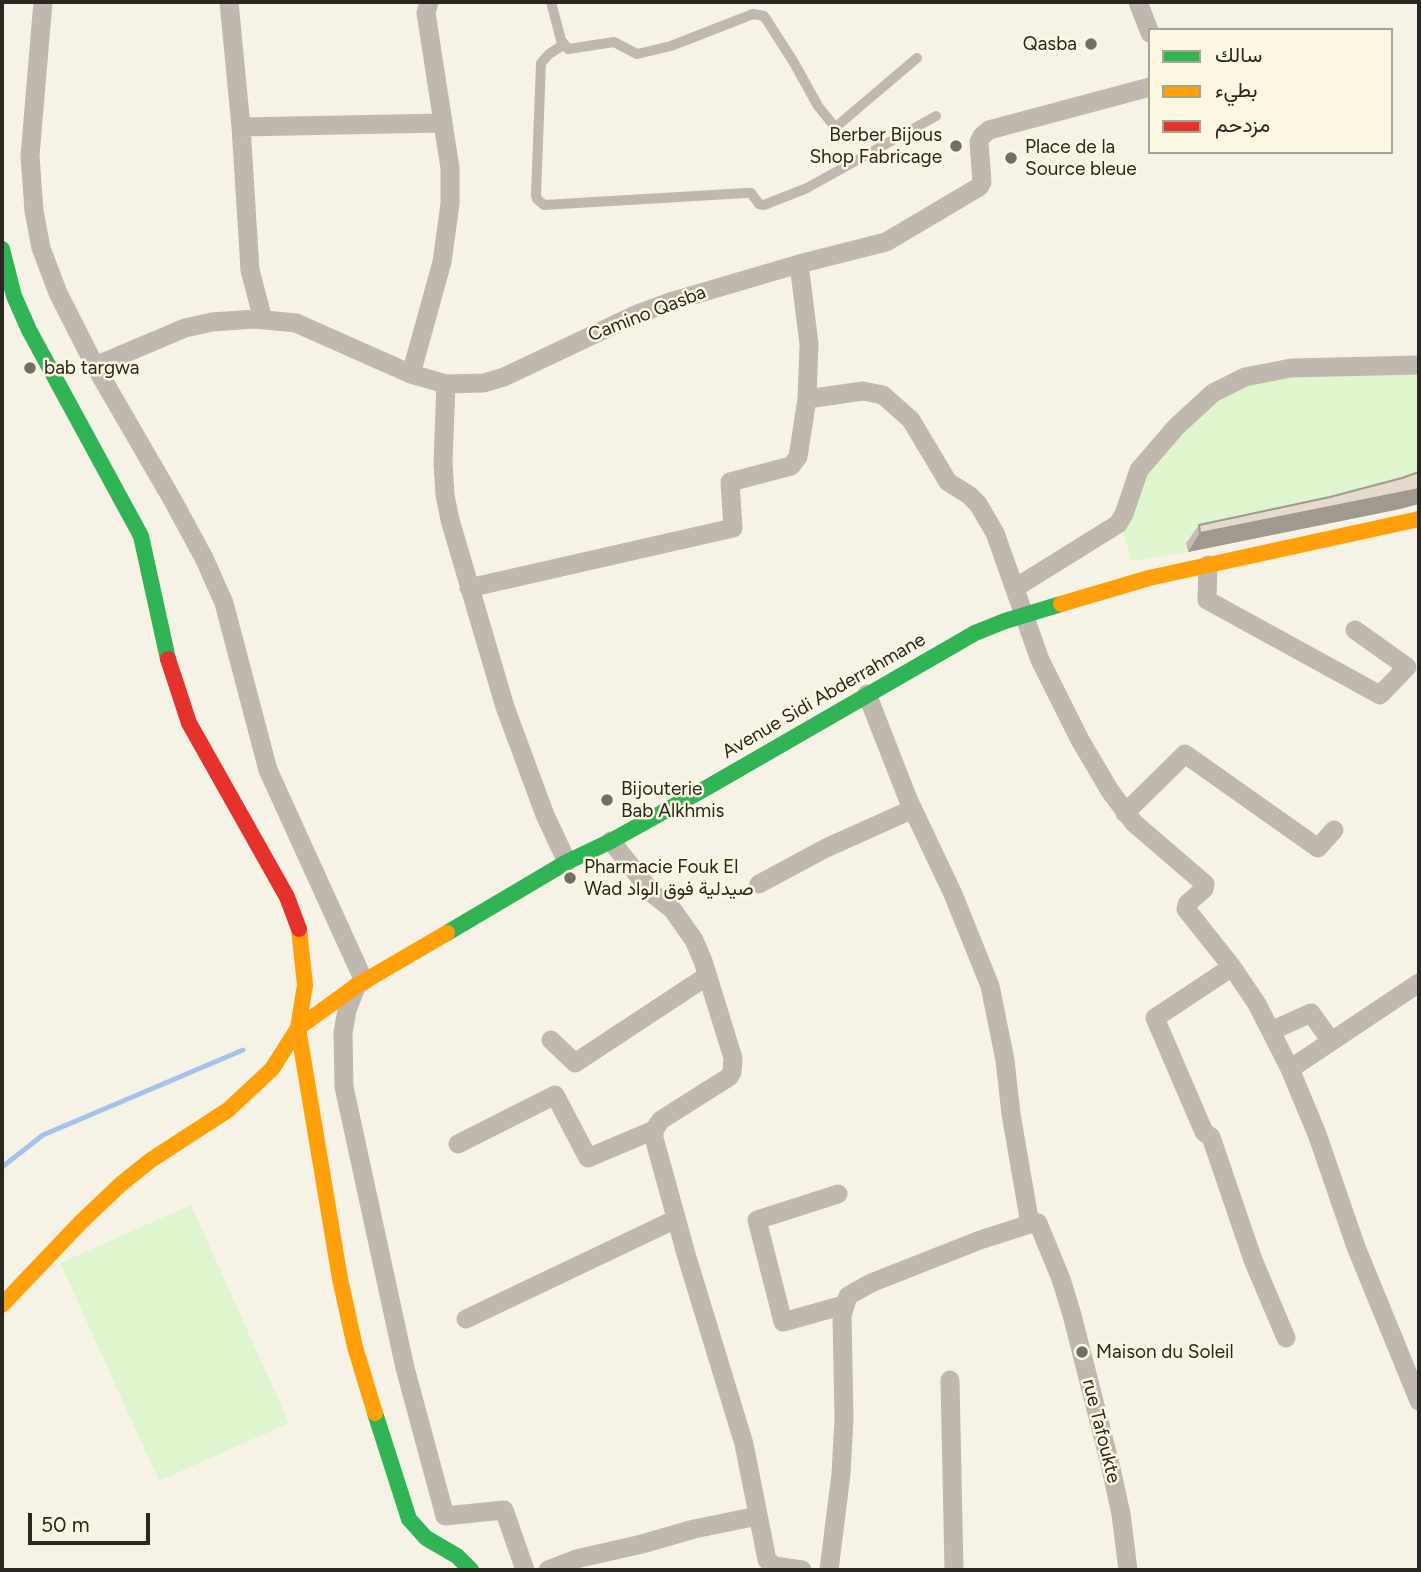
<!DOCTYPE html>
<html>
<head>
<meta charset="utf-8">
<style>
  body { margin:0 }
  #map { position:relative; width:1421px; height:1572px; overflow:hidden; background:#f6f3e6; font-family:Figtree,Vazirmatn,sans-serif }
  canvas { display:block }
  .frame { position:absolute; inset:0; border:4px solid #29271f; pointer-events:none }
  .legend { position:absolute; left:1148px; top:28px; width:245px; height:126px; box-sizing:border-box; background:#fcf7e0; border:2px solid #a8a493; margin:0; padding:9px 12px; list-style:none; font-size:21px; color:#29271f }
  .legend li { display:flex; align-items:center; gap:14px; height:35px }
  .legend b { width:35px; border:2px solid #a8a493 }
  .scale { position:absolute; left:28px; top:1513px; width:122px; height:32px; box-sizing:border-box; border:4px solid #29271f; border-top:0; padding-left:9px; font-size:21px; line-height:24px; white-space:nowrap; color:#29271f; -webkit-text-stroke:5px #fcf7e0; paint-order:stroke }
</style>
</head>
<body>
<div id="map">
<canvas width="1421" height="1572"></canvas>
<div class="frame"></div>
<ul class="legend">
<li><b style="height:9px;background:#30b455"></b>سالك</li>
<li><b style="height:9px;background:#ff9f0a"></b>بطيء</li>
<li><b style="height:9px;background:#e5322d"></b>مزدحم</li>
</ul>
<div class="scale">50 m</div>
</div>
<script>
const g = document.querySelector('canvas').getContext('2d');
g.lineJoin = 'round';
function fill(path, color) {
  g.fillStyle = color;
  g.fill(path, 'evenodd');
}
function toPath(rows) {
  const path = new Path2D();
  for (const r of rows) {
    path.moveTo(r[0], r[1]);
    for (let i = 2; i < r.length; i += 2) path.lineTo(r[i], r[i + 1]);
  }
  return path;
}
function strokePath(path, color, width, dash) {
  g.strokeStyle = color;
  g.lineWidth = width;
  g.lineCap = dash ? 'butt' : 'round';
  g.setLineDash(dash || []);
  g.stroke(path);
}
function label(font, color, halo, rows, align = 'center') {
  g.font = font + ' Figtree,Vazirmatn,sans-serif';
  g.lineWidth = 5;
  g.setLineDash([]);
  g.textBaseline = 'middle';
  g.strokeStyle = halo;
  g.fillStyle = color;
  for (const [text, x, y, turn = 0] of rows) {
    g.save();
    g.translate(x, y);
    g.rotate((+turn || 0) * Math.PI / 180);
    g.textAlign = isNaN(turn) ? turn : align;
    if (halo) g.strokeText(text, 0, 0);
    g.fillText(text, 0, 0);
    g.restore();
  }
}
fill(toPath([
  [1419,355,1419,487,1389,496,1186,537,1185,552,1131,561,1122,527,1141,472,1194,408,1267,378],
  [191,1205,289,1423,159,1481,60,1263]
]), '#dff5cd');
strokePath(toPath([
  [2,1167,43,1135,243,1050]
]), '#a4c3ea', 5);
strokePath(toPath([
  [551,2,561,40,568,49,614,42,637,54,671,46,753,14,764,16,793,61,818,106,834,126,837,126,917,58],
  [563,45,549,54,541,63,536,195,537,199,544,205,746,193,751,193,759,204,764,205,807,188,936,116]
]), '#c0b7af', 10);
strokePath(toPath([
  [43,2,30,156,34,211,41,248,58,293,95,366,172,499,204,558,224,603,268,770,364,981],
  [229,2,241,127,250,270,263,320],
  [1138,2,1150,33],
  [241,127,442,123],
  [95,366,185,328,212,322,255,319,296,323,411,374,446,384,484,383,504,377,635,315,673,301,799,264,886,242,979,187,982,182,979,142,982,136,989,130,1150,87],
  [411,374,442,262,450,204,450,168,426,13,429,2],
  [446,384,443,463,445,495,450,520,505,707,545,815,567,862],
  [807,399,863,391,883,395,911,420,948,482,969,495,978,504,995,533,1040,660,1080,740,1110,791,1134,823,1205,884,1204,889,1187,904,1186,909,1232,967,1257,1004,1290,1069,1317,1134,1356,1247,1419,1401],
  [1208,565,1207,600,1380,695,1407,667,1355,630],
  [469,588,733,528,730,482,791,466,798,457,807,399,809,344,799,264],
  [1015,588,1118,524,1124,514,1139,470,1176,427,1213,393,1245,377,1291,368,1419,365],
  [1125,813,1185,754,1318,848,1334,830],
  [611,841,653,894,672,909,694,940,703,961,733,1058,732,1072,729,1077,661,1120,654,1130,654,1138,686,1254,744,1444,767,1560,774,1566,802,1570],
  [759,884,826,848,913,809],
  [1232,967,1155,1018,1204,1132,1211,1137,1253,1260,1286,1338],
  [356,987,347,1010,343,1033,344,1087,405,1368,445,1516,504,1510,525,1570],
  [1271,1031,1311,1013,1331,1041],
  [551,1040,575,1063,707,976],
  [1290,1069,1419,983],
  [458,1144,555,1095,588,1158,654,1130],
  [838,1194,757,1220,783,1322,844,1305],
  [1030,1224,1038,1223,1061,1279,1072,1315,1110,1464,1121,1514,1128,1570],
  [466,1319,676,1219],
  [950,1380,954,1570],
  [548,1570,576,1559,642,1544,694,1529,758,1516],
  [829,1570,841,1474,844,1418,842,1316,848,1296,871,1283,980,1240,1030,1224,1011,1114,1005,1060,990,986,953,894,908,799,867,694]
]), '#c0b7af', 19);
strokePath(toPath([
  [2,249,14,296,29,330,141,536,168,659],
  [447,933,567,862,611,841,708,787,975,633,1005,621,1061,604],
  [375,1413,409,1519,426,1538,457,1556,471,1570]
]), '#30b455', 16);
strokePath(toPath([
  [1061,604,1149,578,1419,519],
  [299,929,305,985,298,1028,340,1279,355,1347,375,1413],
  [2,1305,81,1222,121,1184,151,1160,228,1110,272,1069,298,1028,356,986,447,933]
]), '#ff9f0a', 16);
strokePath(toPath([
  [168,659,189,723,287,897,299,929]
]), '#e5322d', 16);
fill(toPath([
  [1400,509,1188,552,1186,543,1199,525]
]), '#c5bbaf');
fill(toPath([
  [1419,489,1419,504,1400,509,1188,552,1200,533]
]), '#a0998f');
const building = toPath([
  [1419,472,1419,489,1200,533,1199,525,1330,497,1402,478,1419,472]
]);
fill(building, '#e5dacc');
strokePath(building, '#a0998f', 2);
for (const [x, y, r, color] of [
  [1091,44,7,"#716e65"],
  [956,146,7,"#716e65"],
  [1011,158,7,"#716e65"],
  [30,368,7,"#716e65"],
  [607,800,7,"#716e65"],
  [570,878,7,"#716e65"],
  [1082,1352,7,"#716e65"]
]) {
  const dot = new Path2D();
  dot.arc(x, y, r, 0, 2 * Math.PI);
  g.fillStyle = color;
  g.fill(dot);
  strokePath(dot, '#fcf7e0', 2.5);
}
label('19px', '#29271f', '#fcf7e0', [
  ["Qasba",1077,44,"right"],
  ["Berber Bijous",942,135,"right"],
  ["Shop Fabricage",942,157,"right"],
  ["Place de la",1025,147],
  ["Source bleue",1025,169],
  ["bab targwa",44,368],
  ["Bijouterie",621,789],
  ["Bab Alkhmis",621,811],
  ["Pharmacie Fouk El",584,867],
  ["Wad صيدلية فوق الواد",584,889],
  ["Maison du Soleil",1096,1352]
], 'left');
label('19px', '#29271f', '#fcf7e0', [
  ["Camino Qasba",647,314,-21],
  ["Avenue Sidi Abderrahmane",824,696,-30],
  ["rue Tafoukte",1101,1431,76]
]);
</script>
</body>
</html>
